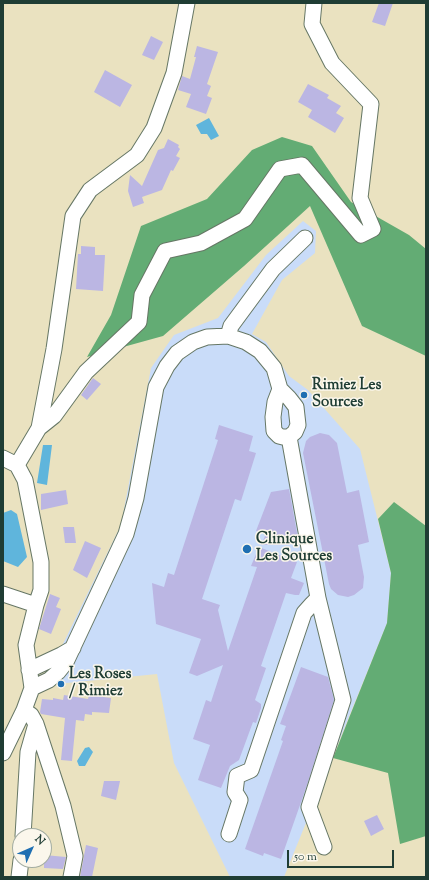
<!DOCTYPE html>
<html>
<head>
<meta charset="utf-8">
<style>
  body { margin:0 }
  #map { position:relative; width:429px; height:880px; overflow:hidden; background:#eae2c0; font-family:"Sorts Mill Goudy",serif }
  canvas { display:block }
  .frame { position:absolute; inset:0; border:4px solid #1f3d34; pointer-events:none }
  .north { position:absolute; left:12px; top:828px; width:40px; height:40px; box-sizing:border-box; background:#fbf7ec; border:1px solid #a3ada2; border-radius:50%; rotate:45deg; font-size:11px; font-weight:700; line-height:16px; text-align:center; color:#1f3d34 }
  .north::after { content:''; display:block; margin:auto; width:14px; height:18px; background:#1f6fb2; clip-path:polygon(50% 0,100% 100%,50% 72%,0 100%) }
  .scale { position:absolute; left:287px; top:850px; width:107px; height:18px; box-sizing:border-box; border:2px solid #1f3d34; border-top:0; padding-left:5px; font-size:12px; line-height:14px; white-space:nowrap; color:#1f3d34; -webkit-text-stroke:3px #fbf7ec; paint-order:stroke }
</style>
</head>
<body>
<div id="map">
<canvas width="429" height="880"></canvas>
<div class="frame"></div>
<div class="north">N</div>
<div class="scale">50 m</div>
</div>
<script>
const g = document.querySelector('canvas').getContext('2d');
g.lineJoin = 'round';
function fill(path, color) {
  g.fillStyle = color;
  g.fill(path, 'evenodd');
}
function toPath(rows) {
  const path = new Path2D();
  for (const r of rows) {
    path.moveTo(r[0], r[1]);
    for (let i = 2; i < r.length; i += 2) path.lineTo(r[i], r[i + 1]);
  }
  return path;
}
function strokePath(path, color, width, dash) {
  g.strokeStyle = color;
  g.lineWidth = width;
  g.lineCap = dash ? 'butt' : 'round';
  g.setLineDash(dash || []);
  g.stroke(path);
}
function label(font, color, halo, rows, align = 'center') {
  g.font = font + ' "Sorts Mill Goudy",serif';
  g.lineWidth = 3;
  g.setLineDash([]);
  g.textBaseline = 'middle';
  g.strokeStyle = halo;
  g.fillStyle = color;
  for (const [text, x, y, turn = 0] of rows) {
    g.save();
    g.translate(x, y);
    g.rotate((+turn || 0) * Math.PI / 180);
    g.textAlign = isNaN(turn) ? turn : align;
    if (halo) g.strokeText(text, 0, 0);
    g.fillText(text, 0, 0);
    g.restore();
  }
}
fill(toPath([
  [303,221,316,231,315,253,282,280,252,334,266,342,289,376,308,390,360,449,391,573,387,623,284,877,230,877,174,763,157,674,57,684,45,656,61,648,121,525,151,368,174,335,218,318,266,255]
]), '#c9dcf9');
fill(toPath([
  [282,137,312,146,351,202,409,235,426,249,426,356,362,326,310,206,244,266,163,336,87,357,111,315,141,226,207,199,252,150],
  [394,502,426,526,426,836,400,844,388,773,333,758,387,623,391,573,378,519]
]), '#63ac74');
fill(toPath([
  [209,118,219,136,211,140,207,134,201,134,196,125],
  [43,445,52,445,47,485,37,483],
  [11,510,17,514,27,557,18,567,3,561,3,513],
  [89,747,93,752,85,766,79,766,77,761,85,748]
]), '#5fb5dc');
fill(toPath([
  [379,3,393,3,385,26,372,22],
  [151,36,163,42,154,60,142,55],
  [197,46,218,52,207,84,211,86,207,96,212,98,206,114,186,107,191,94,178,90,182,76,190,79,196,57,194,57],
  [105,70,132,85,120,107,94,92],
  [308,84,329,95,327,98,341,106,336,113,344,118,335,133,308,117,312,110,298,102],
  [168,139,179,145,178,147,180,149,176,156,180,158,173,171,171,170,162,190,142,197,144,203,133,207,128,191,130,175,142,186,158,150,164,148],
  [81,246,95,247,95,255,105,255,103,291,76,289,78,254,81,254],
  [93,378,101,384,87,400,81,395],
  [219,425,253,436,249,451,256,453,241,501,235,499,202,599,220,605,218,610,228,651,257,567,251,566,259,547,297,562,291,578,304,583,299,595,295,595,286,593,261,666,266,668,255,700,261,704,261,708,256,723,253,722,239,760,230,766,221,788,198,780,210,745,193,739,206,700,211,702,223,665,197,676,189,673,201,639,156,624,152,583,164,587,168,573,174,575,218,440,215,439],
  [320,433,329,435,337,443,347,493,359,490,369,542,358,545,364,577,363,588,354,595,348,597,338,595,331,589,329,584,303,453,306,441,310,437],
  [289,489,299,544,261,545,266,534,256,531,271,492],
  [66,490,68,504,41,510,41,494],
  [63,527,74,527,76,543,65,543],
  [85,541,101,548,87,578,73,570],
  [50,594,60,598,56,607,61,609,51,634,39,629],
  [301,667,328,677,334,700,307,785,281,859,264,853,263,856,245,849,283,741,281,740,286,726,280,724],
  [64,695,88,699,89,695,111,698,109,713,92,712,92,715,85,714,84,721,76,720,72,761,61,760,65,718,41,714,40,712,42,699,53,700,53,698,63,700],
  [104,781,120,781,116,800,101,796],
  [377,815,384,829,371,836,364,821],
  [86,845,98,848,92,877,80,877],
  [44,855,66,857,63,869,44,868]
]), '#bbb6e3');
const minor = toPath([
  [228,336,231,326,273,269,305,238],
  [39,428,54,416,86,372,139,322,142,295,165,251,201,243,245,219,280,169,302,165,361,235,373,229,360,198,371,104,332,63,312,24,314,3],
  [289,437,318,598,343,700,309,807,324,847],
  [3,458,17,465,25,480,41,562,41,590,36,605,26,645,32,688,24,710,3,753],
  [17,465,39,428,54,349,73,216,90,190,137,155,154,128,174,73,187,3],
  [3,594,36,605],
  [29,670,61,655,73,648],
  [32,688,49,680,58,672,66,662,126,534,136,498,156,387,167,366,177,353,193,342,207,337,228,336,246,342,260,351,274,368,280,389,289,398,296,407,298,425,295,432,289,437,283,437,279,436,274,431,273,417,275,402,280,389],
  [24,710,31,715,36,724,63,806,75,856,71,877],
  [229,834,240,800,235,792,237,776,251,770,304,613,312,604,318,598],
  [23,836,28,752,36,724],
  [19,877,21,860]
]);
strokePath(minor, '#667765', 17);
strokePath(minor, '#fff', 15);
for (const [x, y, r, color] of [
  [304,395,4,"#1f6fb2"],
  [247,549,5,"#1f6fb2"],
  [61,684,4,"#1f6fb2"]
]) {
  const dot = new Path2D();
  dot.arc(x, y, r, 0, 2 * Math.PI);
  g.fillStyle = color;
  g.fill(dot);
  strokePath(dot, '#fbf7ec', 1.5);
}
label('bold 15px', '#1f3d34', '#fbf7ec', [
  ["Rimiez Les",312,386],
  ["Sources",312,403],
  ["Clinique",256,540],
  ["Les Sources",256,557],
  ["Les Roses",69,675],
  ["/ Rimiez",69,692]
], 'left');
</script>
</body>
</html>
